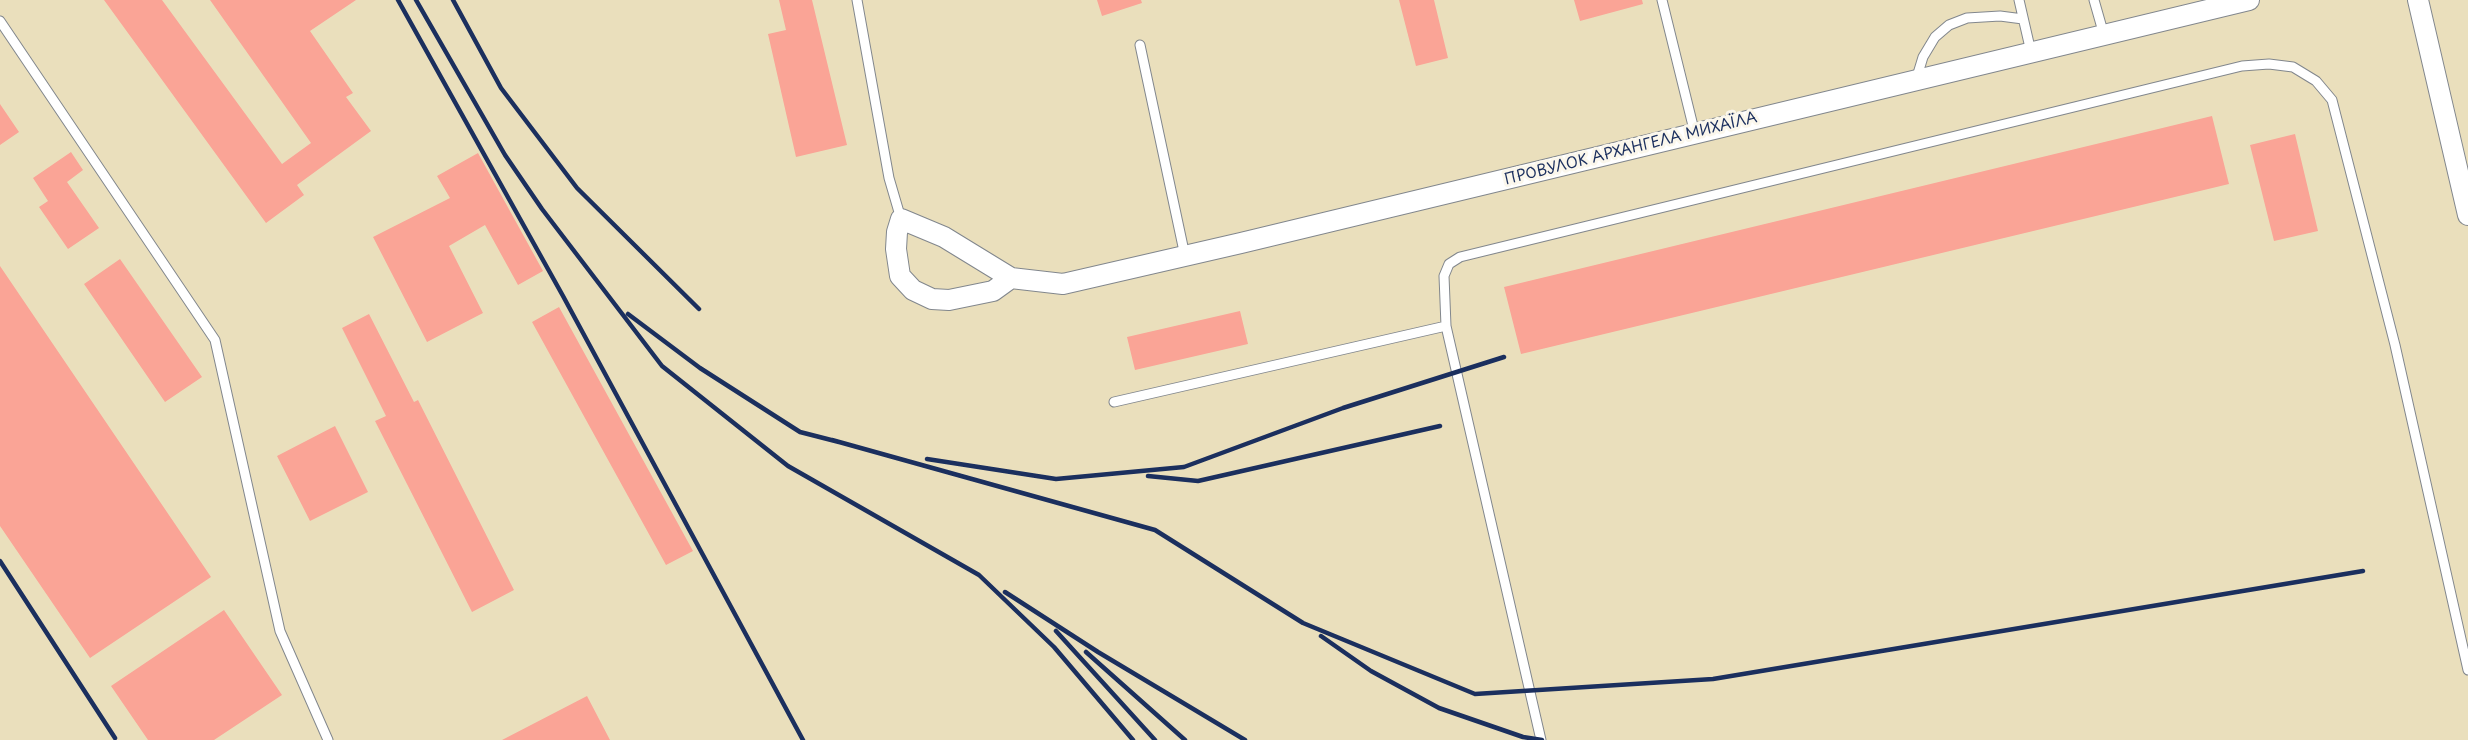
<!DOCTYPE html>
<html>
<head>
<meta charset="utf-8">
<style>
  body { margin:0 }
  canvas { display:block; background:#eadfbc }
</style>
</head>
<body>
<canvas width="2468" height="740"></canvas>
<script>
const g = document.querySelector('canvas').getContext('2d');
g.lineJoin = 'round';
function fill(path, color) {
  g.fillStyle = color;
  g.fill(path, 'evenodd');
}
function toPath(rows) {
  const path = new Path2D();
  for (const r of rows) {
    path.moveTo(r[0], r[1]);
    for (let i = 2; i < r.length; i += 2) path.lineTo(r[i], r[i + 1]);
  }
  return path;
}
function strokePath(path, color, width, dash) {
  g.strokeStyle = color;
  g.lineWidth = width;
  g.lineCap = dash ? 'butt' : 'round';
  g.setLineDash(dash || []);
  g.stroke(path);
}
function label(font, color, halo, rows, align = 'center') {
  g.font = font + ' "Playpen Sans",sans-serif';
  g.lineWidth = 6;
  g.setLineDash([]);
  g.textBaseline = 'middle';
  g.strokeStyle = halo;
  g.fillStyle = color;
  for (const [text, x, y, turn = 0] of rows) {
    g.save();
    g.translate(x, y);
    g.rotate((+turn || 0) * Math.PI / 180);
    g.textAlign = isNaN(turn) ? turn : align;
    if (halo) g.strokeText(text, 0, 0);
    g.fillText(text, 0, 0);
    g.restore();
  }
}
fill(toPath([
  [104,0,162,0,282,164,311,143,210,0,356,0,310,31,353,93,346,97,371,131,297,185,304,195,266,223],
  [779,0,812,0,847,145,796,157,768,34,786,30],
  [1097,0,1141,0,1142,3,1102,16],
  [1399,0,1434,0,1448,58,1416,66],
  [1574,0,1642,0,1643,4,1580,21],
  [0,104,19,132,0,145],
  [2212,116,2229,184,1521,354,1504,287],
  [2295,134,2318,231,2274,241,2250,145],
  [71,152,83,170,67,182,99,228,68,249,39,207,48,201,33,178],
  [478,153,543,271,518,285,485,225,449,246,483,313,427,342,373,237,450,198,437,176],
  [120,259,202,377,165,402,84,284],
  [0,266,211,577,90,658,0,526],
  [559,307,693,551,666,565,532,322],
  [1240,311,1248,344,1135,370,1127,337],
  [369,314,414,402,418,400,514,590,472,612,375,421,386,416,342,328],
  [335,426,368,492,310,521,277,456],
  [224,610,282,695,214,740,148,740,111,686],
  [587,696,610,740,502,740]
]), '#faa496');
const lane = toPath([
  [857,0,889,178,901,219],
  [1662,0,1695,134],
  [2019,0,2031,52],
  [2094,0,2104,35],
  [0,21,215,340,280,631,328,740],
  [1140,45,1185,256],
  [1916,80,1923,57,1935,37,1949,25,1967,18,2000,16,2023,19],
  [1114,402,1446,326],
  [1541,740,1446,326,1444,276,1449,264,1460,257,2242,66,2269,64,2293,67,2316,81,2332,100,2395,345,2468,670]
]);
const street = toPath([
  [2418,0,2468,215],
  [1011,278,993,291,949,300,932,299,913,290,900,276,896,249,897,232,901,219,944,237,1011,278,1063,284,1241,243,2249,0]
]);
strokePath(lane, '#82878d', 11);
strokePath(street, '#82878d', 22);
strokePath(lane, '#fff', 9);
strokePath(street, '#fff', 20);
strokePath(toPath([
  [398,0,563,296,803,740],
  [416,0,505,155,542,209,662,366,788,466,979,575,1054,647,1133,740],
  [453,0,501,88,577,188,699,309],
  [628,314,700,368,800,432,839,442],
  [832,440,1155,530,1303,623,1475,694,1713,679,2363,571],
  [927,459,1056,479,1184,467,1343,408,1504,357],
  [1148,476,1198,481,1440,426],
  [0,561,115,738],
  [1005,592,1098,652,1245,740],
  [1056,631,1155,740],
  [1321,636,1371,671,1439,708,1523,737,1542,740],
  [1086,652,1185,740]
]), '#1b2f5e', 4.5);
label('15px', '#1b2f5e', '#fbf7ec', [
  ["ПРОВУЛОК АРХАНГЕЛА МИХАЇЛА",1631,149,-14]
]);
</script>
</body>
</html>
